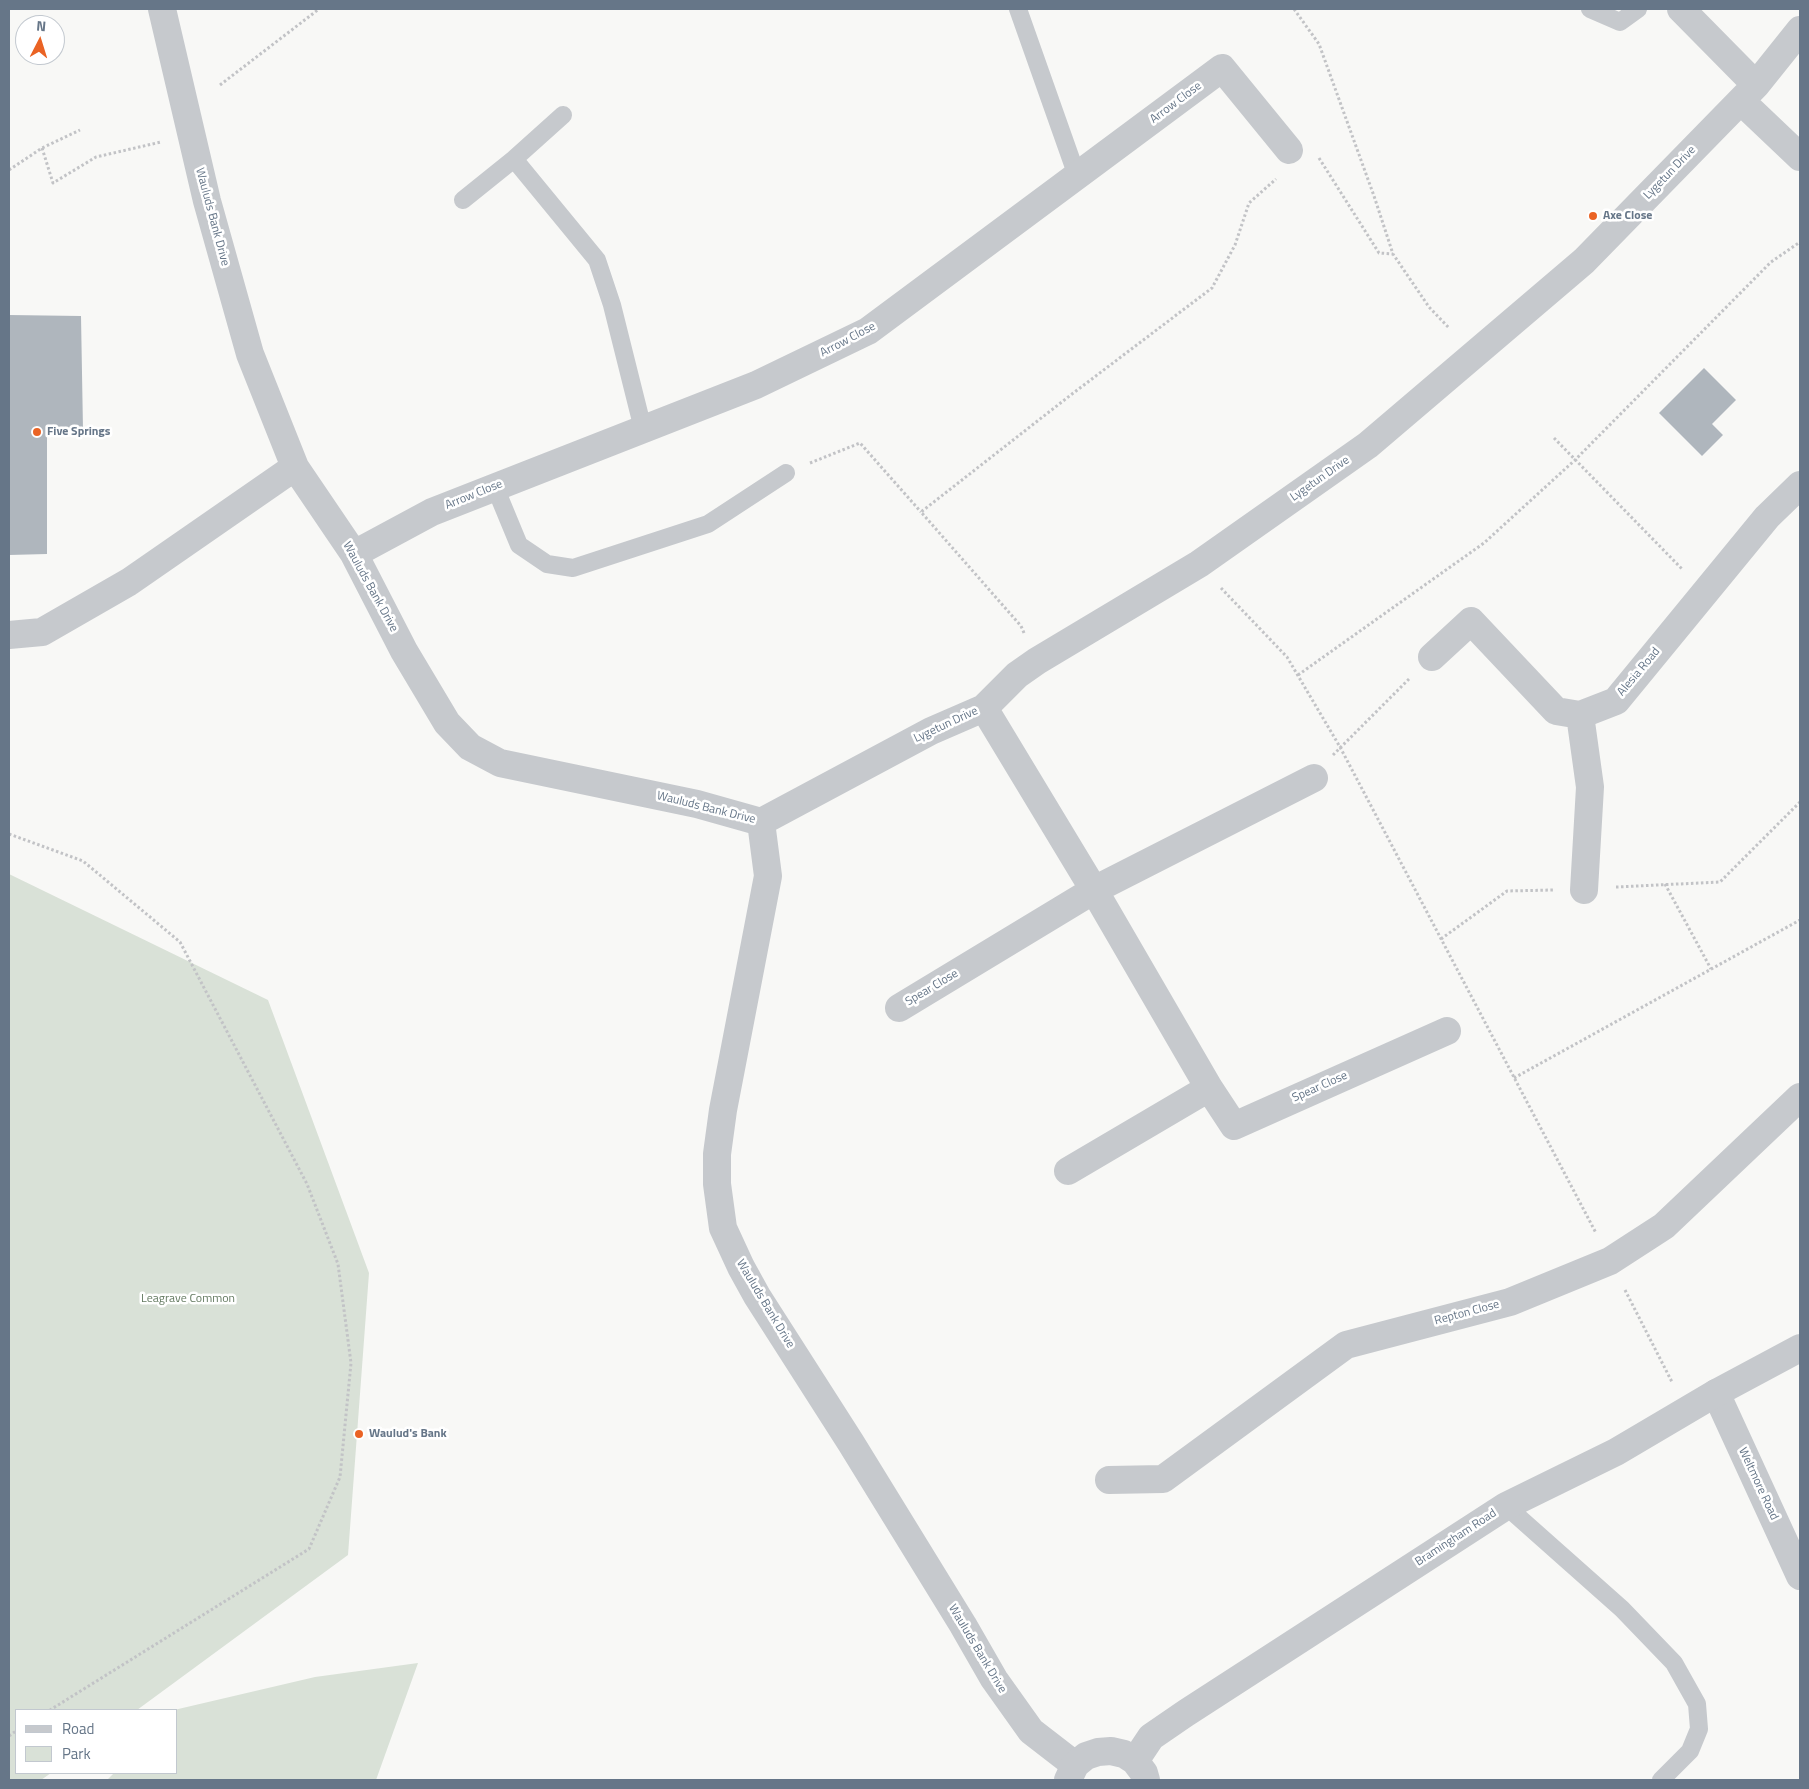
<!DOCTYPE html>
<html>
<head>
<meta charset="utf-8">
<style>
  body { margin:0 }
  #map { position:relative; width:1809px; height:1789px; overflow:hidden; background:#f8f8f6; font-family:"Titillium Web",sans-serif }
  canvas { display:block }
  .frame { position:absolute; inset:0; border:10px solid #667688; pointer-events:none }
  .legend { position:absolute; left:15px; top:1709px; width:162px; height:65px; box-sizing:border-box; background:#fff; border:1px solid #c2c8cf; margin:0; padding:6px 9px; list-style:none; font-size:15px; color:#667688 }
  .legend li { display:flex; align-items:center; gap:10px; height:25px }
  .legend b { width:25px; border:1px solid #c2c8cf }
  .north { position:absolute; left:15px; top:15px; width:50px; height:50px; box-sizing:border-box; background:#fff; border:1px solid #c2c8cf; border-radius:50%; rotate:5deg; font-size:14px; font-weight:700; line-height:20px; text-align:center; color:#667688 }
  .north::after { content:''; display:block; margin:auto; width:18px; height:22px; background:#ea6324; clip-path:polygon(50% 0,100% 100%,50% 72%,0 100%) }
</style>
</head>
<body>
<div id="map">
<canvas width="1809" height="1789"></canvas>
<div class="frame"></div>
<ul class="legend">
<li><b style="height:6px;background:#c6c9cd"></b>Road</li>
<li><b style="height:14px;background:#d9e1d7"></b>Park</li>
</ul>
<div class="north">N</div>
</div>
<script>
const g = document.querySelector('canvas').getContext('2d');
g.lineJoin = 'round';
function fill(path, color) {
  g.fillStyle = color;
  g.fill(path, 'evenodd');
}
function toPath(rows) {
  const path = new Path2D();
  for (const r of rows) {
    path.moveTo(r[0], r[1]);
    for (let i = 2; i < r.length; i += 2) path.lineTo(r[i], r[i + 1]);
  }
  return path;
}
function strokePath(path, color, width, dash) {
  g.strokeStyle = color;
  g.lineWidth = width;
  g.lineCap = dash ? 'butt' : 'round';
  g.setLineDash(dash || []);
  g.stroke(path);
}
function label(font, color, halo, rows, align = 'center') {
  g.font = font + ' "Titillium Web",sans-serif';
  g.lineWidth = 5;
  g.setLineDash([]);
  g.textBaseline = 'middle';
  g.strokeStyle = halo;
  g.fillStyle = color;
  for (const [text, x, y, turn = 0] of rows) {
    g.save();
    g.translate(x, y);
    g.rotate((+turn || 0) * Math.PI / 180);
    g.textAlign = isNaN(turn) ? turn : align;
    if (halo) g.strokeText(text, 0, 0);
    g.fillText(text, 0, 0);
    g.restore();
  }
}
fill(toPath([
  [9,874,268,1000,369,1273,348,1555,137,1710,16,1710,16,1773,51,1773,41,1780,9,1780],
  [418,1663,376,1780,107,1780,114,1773,176,1773,176,1710,174,1710,315,1677]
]), '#d9e1d7');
fill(toPath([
  [9,315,81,316,83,430,47,435,47,554,9,555],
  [1704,368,1736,400,1712,424,1723,435,1702,456,1659,413]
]), '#afb6bd');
strokePath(toPath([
  [1294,9,1319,44,1374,196,1393,254,1429,307,1449,328],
  [220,85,319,9],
  [42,148,53,183,96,157,161,142],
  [1319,158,1379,253,1393,254],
  [9,170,42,148,80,130],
  [1554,438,1683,570],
  [810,463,860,443,921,512],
  [1221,588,1287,657,1340,747,1596,1233],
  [1024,633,1021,626,921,512,1072,394,1212,288,1235,245,1249,203,1276,179],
  [1298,675,1484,543,1575,460,1771,262,1800,242],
  [1333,755,1410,678],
  [9,834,83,861,180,942,307,1184,338,1264,351,1363,340,1477,309,1549,50,1710],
  [1665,884,1711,969],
  [1616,887,1720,882,1800,802],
  [1441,939,1507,891,1553,890],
  [1514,1078,1800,920],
  [1625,1290,1672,1382],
  [9,1736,16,1731]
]), '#c2c3c6', 3, [2.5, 2.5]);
strokePath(toPath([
  [1018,9,1077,176],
  [1590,9,1620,22,1638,9],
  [514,159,597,260,612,305,643,429],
  [463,200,514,159,563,115],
  [495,487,519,545,547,564,573,568,708,524,786,473],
  [1506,1506,1622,1609,1674,1663,1697,1704,1699,1729,1690,1751,1661,1780]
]), '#c6c9cd', 18);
strokePath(toPath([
  [162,9,207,201,250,354,295,467,354,554,404,651,447,723,470,747,500,763,697,804,761,822],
  [1681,9,1756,85],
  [1741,101,1800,157],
  [354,554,432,512,756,385,868,331,1222,68,1289,150],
  [9,635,42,632,129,582,295,467],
  [1432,657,1471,621,1556,711,1580,715,1616,701,1767,517,1800,485],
  [984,708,1094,890,1209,1088,1234,1126,1447,1031],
  [1580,715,1590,787,1584,890],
  [761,822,931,731,984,708,1017,675,1037,661,1199,564,1368,445,1584,261,1756,85,1800,30],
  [761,822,768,876,723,1110,717,1154,717,1184,723,1228,741,1267,757,1296,851,1443,963,1625,994,1679,1031,1731,1075,1765],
  [899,1008,1094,890,1314,778],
  [1068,1171,1209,1088],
  [1716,1393,1800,1576],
  [1109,1480,1163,1479,1346,1345,1510,1302,1610,1261,1664,1226,1800,1097]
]), '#c6c9cd', 28);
strokePath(toPath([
  [1135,1761,1151,1737,1186,1713,1506,1506,1616,1452,1716,1393,1800,1348],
  [1068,1780,1075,1765,1086,1756,1098,1752,1111,1751,1124,1754,1135,1761,1144,1773,1146,1780]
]), '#c6c9cd', 28);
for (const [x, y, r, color] of [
  [1593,216,5,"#ea6324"],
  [37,432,5,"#ea6324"],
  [359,1434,5,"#ea6324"]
]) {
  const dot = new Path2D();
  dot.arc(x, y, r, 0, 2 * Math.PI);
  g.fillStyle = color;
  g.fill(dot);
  strokePath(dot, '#fff', 2);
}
label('12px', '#667688', '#fff', [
  ["Arrow Close",1176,103,-37],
  ["Lygetun Drive",1670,173,-46],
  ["Wauluds Bank Drive",212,217,75],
  ["Arrow Close",848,340,-28],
  ["Lygetun Drive",1320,479,-35],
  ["Arrow Close",474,495,-22],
  ["Wauluds Bank Drive",370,587,61],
  ["Alesia Road",1639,672,-50],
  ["Lygetun Drive",946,725,-25],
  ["Wauluds Bank Drive",706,808,14],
  ["Spear Close",932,988,-31],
  ["Spear Close",1320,1087,-24],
  ["Wauluds Bank Drive",765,1304,59],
  ["Repton Close",1467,1313,-15],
  ["Weltmore Road",1758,1484,65],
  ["Bramingham Road",1456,1538,-33],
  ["Wauluds Bank Drive",977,1649,59]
]);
label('bold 12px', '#667688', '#fff', [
  ["Axe Close",1603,216],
  ["Five Springs",47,432],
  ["Waulud's Bank",369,1434]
], 'left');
label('12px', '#647a61', '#fff', [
  ["Leagrave Common",188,1299]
]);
</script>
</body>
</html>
